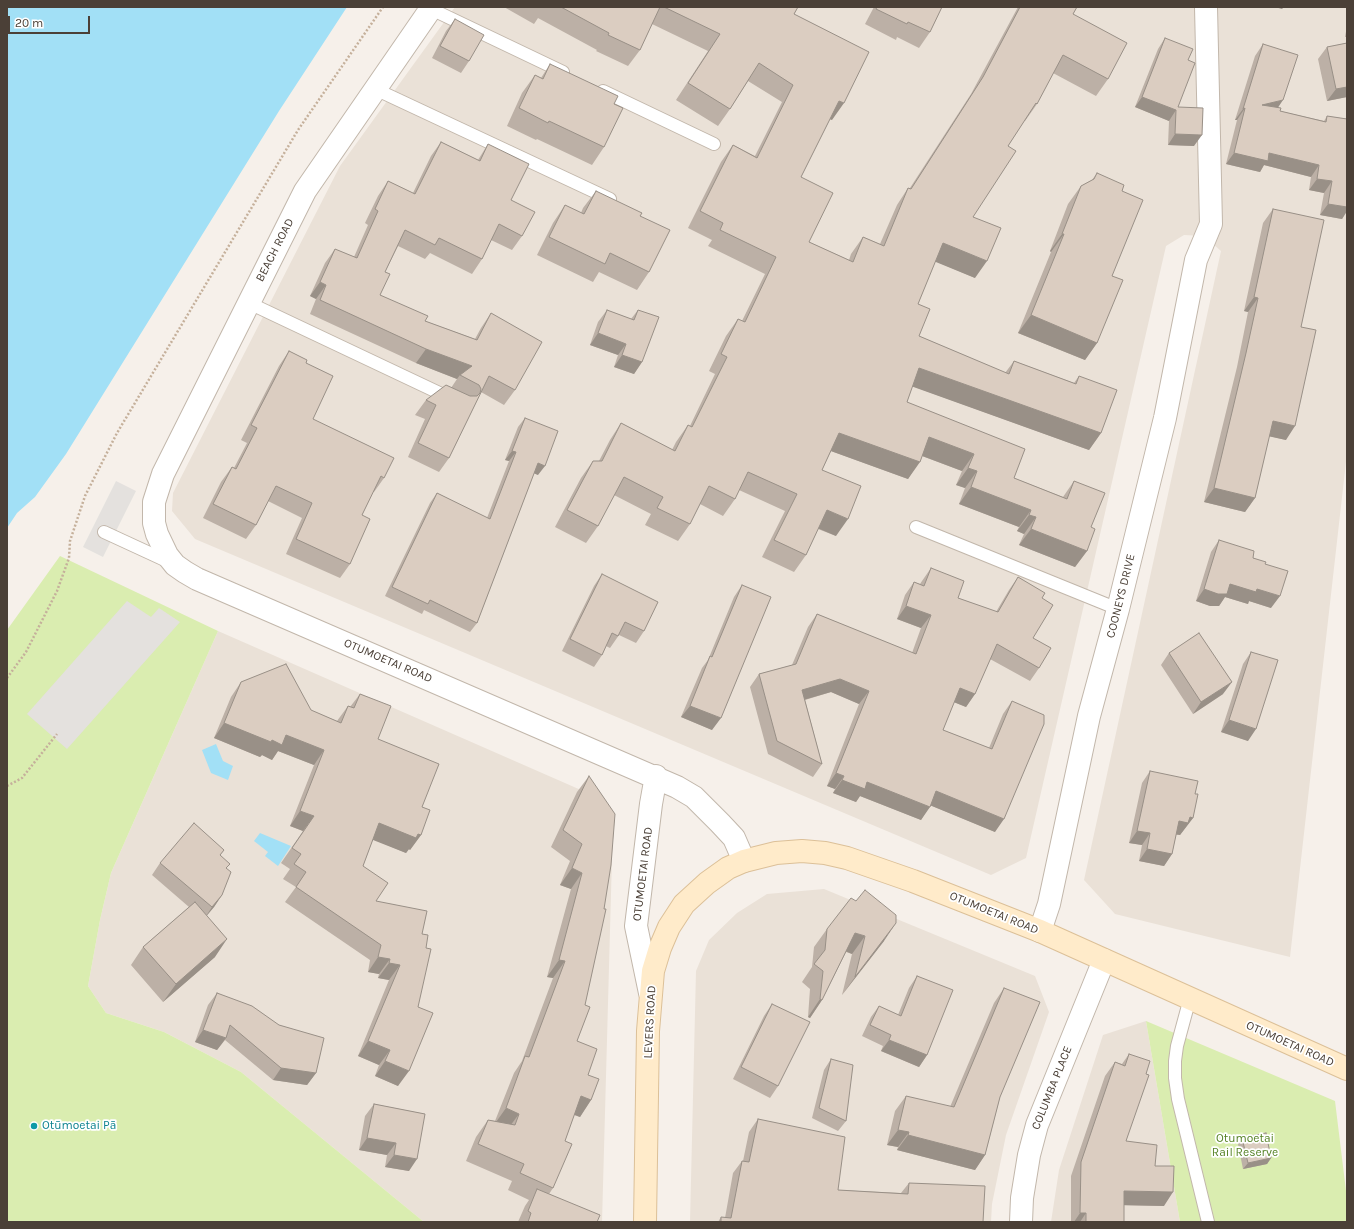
<!DOCTYPE html>
<html>
<head>
<meta charset="utf-8">
<style>
  body { margin:0 }
  #map { position:relative; width:1354px; height:1229px; overflow:hidden; background:#f6f0ea; font-family:Karla,sans-serif }
  canvas { display:block }
  .frame { position:absolute; inset:0; border:8px solid #4b4037; pointer-events:none }
  .scale { position:absolute; left:8px; top:16px; width:82px; height:18px; box-sizing:border-box; border:2px solid #4b4037; border-top:0; padding-left:5px; font-size:12px; line-height:14px; white-space:nowrap; color:#4b4037; -webkit-text-stroke:3px #fff; paint-order:stroke }
</style>
</head>
<body>
<div id="map">
<canvas width="1354" height="1229"></canvas>
<div class="frame"></div>
<div class="scale">20 m</div>
</div>
<script>
const g = document.querySelector('canvas').getContext('2d');
g.lineJoin = 'round';
function fill(path, color) {
  g.fillStyle = color;
  g.fill(path, 'evenodd');
}
function toPath(rows) {
  const path = new Path2D();
  for (const r of rows) {
    path.moveTo(r[0], r[1]);
    for (let i = 2; i < r.length; i += 2) path.lineTo(r[i], r[i + 1]);
  }
  return path;
}
function strokePath(path, color, width, dash) {
  g.strokeStyle = color;
  g.lineWidth = width;
  g.lineCap = dash ? 'butt' : 'round';
  g.setLineDash(dash || []);
  g.stroke(path);
}
function label(font, color, halo, rows, align = 'center') {
  g.font = font + ' Karla,sans-serif';
  g.lineWidth = 3.5;
  g.setLineDash([]);
  g.textBaseline = 'middle';
  g.strokeStyle = halo;
  g.fillStyle = color;
  for (const [text, x, y, turn = 0] of rows) {
    g.save();
    g.translate(x, y);
    g.rotate((+turn || 0) * Math.PI / 180);
    g.textAlign = isNaN(turn) ? turn : align;
    if (halo) g.strokeText(text, 0, 0);
    g.fillText(text, 0, 0);
    g.restore();
  }
}
fill(toPath([
  [455,7,1347,7,1347,453,1290,957,1115,914,1084,880,1221,251,1204,236,1184,235,1166,246,1026,858,991,875,195,539,172,511,173,493,340,166],
  [218,631,606,801,613,821,602,1222,424,1222,241,1072,164,1032,106,1013,88,986,100,920,111,873],
  [824,889,1035,976,1049,1012,1006,1135,992,1204,991,1222,690,1222,696,971,709,940,737,913,767,894],
  [1146,1021,1180,1222,1051,1222,1059,1170,1103,1035]
]), '#eae1d7');
fill(toPath([
  [60,556,218,631,111,873,100,920,88,986,106,1013,164,1032,241,1072,424,1222,7,1222,7,630],
  [1146,1021,1335,1101,1347,1199,1347,1222,1180,1222]
]), '#daedb0');
fill(toPath([
  [116,481,136,491,103,557,83,547],
  [127,601,151,617,159,608,180,622,67,749,27,714]
]), '#e4e1de');
fill(toPath([
  [7,7,347,7,279,111,66,454,35,497,17,513,7,528],
  [216,744,223,761,233,766,228,780,211,773,202,750],
  [260,833,291,846,278,866,265,856,268,852,254,841]
]), '#a2e0f6');
const lane = toPath([
  [431,9,563,72],
  [375,89,610,199],
  [603,91,714,144],
  [249,303,452,399],
  [916,527,1118,609],
  [104,532,169,562],
  [1190,998,1177,1046,1175,1061,1175,1078,1178,1099,1208,1222]
]);
const street = toPath([
  [432,7,305,191,163,474,154,502,154,523,157,534,167,555,175,565,185,572,197,579,677,787,694,797,720,823,734,838,744,861],
  [1040,931,1049,904,1089,716,1118,609,1165,418,1196,260,1211,224,1206,7],
  [650,993,636,926,651,804,656,776],
  [1021,1222,1022,1198,1029,1155,1037,1125,1104,960]
]);
const secondary = toPath([
  [645,1222,648,1031,653,971,660,948,669,927,684,904,707,883,728,868,744,861,776,853,802,851,825,853,847,858,913,881,1040,931,1347,1069]
]);
strokePath(lane, '#c2b7ab', 14);
strokePath(street, '#c2b7ab', 24);
strokePath(secondary, '#dcc098', 24);
strokePath(toPath([
  [7,678,26,652,57,591,69,558,70,541,85,496,117,433,298,130,383,7],
  [7,786,22,778,57,734]
]), '#c5b09b', 2.5, [2, 2]);
strokePath(lane, '#fff', 12);
strokePath(street, '#fff', 22);
strokePath(secondary, '#ffebca', 22);
fill(toPath([
  [504,7,798,7,794,14,832,120,830,119,801,177,809,242,849,260,851,254,863,237,880,244,897,205,908,188,910,188,971,94,1018,7,1077,7,1073,14,1108,79,1096,96,1053,73,1037,104,1025,121,1024,121,1008,146,973,217,975,278,935,261,918,304,919,336,1005,373,1014,361,1074,383,1079,376,1101,433,1089,450,912,386,907,402,1014,478,1063,497,1074,481,1091,527,1087,551,1075,567,1019,545,1024,534,1017,531,1019,527,959,504,965,488,956,485,962,471,922,456,908,479,831,451,822,470,836,536,818,529,806,555,794,572,762,557,785,511,739,490,735,499,723,516,700,504,690,524,678,541,645,525,651,514,614,495,598,526,586,543,555,527,581,478,593,461,599,461,610,440,621,423,672,450,676,442,688,425,690,426,715,374,709,371,726,336,738,319,742,321,765,274,708,246,712,240,688,228,721,162,733,145,755,156,782,102,748,81,730,109,718,126,676,100,708,51,652,24,640,50,628,66,596,51,597,50,538,18,534,24],
  [874,7,942,7,930,32,919,48,897,37,896,40,865,24],
  [455,19,469,61,461,73,432,58,446,31],
  [1347,26,1347,37,1345,37],
  [1165,38,1188,60,1178,107,1194,146,1168,145,1169,121,1135,107,1158,49],
  [1347,43,1347,97,1327,101,1318,59,1327,47],
  [1263,44,1278,107,1280,111,1324,121,1327,116,1347,119,1347,211,1342,219,1320,215,1324,193,1309,190,1311,177,1264,165,1260,172,1226,164,1237,120,1235,120,1255,56],
  [550,64,614,104,604,147,592,165,537,139,536,140,507,126,522,93,535,75,541,78],
  [441,142,478,160,488,144,511,200,522,236,512,250,491,240,482,259,472,274,430,253,425,259,398,246,385,272,380,295,425,321,475,339,481,328,491,313,515,390,504,405,481,392,449,458,439,472,408,457,425,419,415,415,426,400,451,388,457,379,416,363,310,314,316,299,310,296,325,263,335,249,354,257,368,225,365,223,378,196,388,181,413,193,431,156],
  [1097,173,1122,191,1112,276,1097,343,1085,360,1018,333,1051,252,1050,251,1068,204,1081,186,1092,180],
  [596,191,640,216,649,272,637,290,599,272,593,282,537,255,553,223,565,205,581,213,583,208],
  [1273,209,1301,327,1286,440,1269,436,1255,498,1245,512,1204,502,1237,367,1248,312,1244,311,1263,223],
  [607,310,631,319,638,310,642,362,634,374,614,367,618,355,590,345,598,322],
  [289,351,306,363,313,419,384,478,374,492,373,492,362,515,350,564,340,578,286,554,302,518,268,501,256,525,246,539,203,518,221,482,232,467,234,468,247,443,241,440,279,366],
  [525,418,538,475,534,473,477,623,470,632,424,610,422,614,385,596,430,503,437,493,487,518,509,461,505,460,518,427],
  [1219,540,1265,564,1271,608,1249,601,1248,604,1225,597,1219,606,1210,606,1196,601,1211,552],
  [931,568,958,598,996,612,1009,590,1018,577,1042,598,1033,638,1039,668,1030,681,990,659,975,694,966,707,954,702,943,730,989,748,1003,714,1012,701,995,832,930,805,921,820,860,796,856,802,833,793,835,789,827,786,859,704,831,692,805,700,822,764,813,777,768,754,750,687,759,674,792,665,808,627,817,614,912,653,921,628,897,619,905,595,914,582,920,584,922,581],
  [602,574,644,631,636,643,619,635,610,648,606,646,602,655,594,667,562,651,594,586],
  [742,585,712,730,681,717,702,668,708,660,734,597],
  [1251,652,1248,741,1221,732,1243,664],
  [1169,653,1223,694,1193,714,1161,665],
  [241,682,337,721,348,706,350,707,360,694,378,739,422,807,421,835,410,850,409,849,406,853,373,839,363,866,376,901,422,934,398,1086,375,1076,379,1065,358,1056,389,980,378,978,379,974,368,972,370,960,285,902,296,887,283,879,290,869,281,863,303,831,290,826,314,765,278,751,272,760,262,755,260,757,214,738,231,697],
  [1150,771,1195,794,1193,818,1180,835,1176,835,1172,854,1164,866,1139,861,1142,845,1129,843,1142,783],
  [589,776,577,1041,588,1075,591,1100,580,1117,574,1115,565,1141,553,1188,549,1194,597,1222,518,1222,525,1206,529,1200,508,1190,512,1181,466,1161,476,1137,488,1120,495,1121,514,1073,522,1061,553,978,547,977,571,889,560,885,570,861,551,847,577,792],
  [224,850,220,855,227,868,222,895,214,907,206,916,215,957,163,1002,131,965,143,947,189,907,152,875,160,863],
  [827,929,884,941,842,995,852,954,846,952,822,1000,810,1018,808,1017,810,989,802,982,812,967,814,947],
  [917,976,927,1055,919,1067,881,1051,883,1046,862,1036,871,1017,879,1006,898,1015,909,988],
  [1004,988,1000,1097,985,1155,975,1170,897,1150,898,1147,887,1145,895,1111,906,1096,950,1107,994,1003],
  [217,993,316,1073,307,1085,273,1080,225,1040,217,1050,195,1042,208,1005],
  [772,1004,778,1086,770,1098,733,1079,764,1016],
  [1129,1054,1146,1074,1126,1141,1155,1166,1164,1206,1124,1205,1124,1222,1071,1222,1071,1176,1105,1076,1115,1062,1122,1064],
  [831,1059,846,1121,838,1131,812,1118,824,1070],
  [374,1104,425,1114,409,1171,385,1167,387,1155,359,1150,365,1116],
  [758,1119,838,1190,901,1193,909,1183,983,1222,718,1222,721,1217,725,1218,733,1173,742,1161,743,1161,749,1132],
  [1242,1138,1271,1158,1267,1164,1243,1169,1238,1144]
]), '#bcb0a6');
fill(toPath([
  [1275,7,1284,7,1282,9],
  [1347,87,1347,97,1327,101,1336,89],
  [1142,97,1176,110,1169,121,1135,107],
  [1283,100,1275,112,1262,105],
  [839,101,844,103,832,120,827,118],
  [1245,108,1237,120,1235,120,1243,109],
  [1175,134,1202,135,1194,146,1168,145],
  [1234,153,1269,153,1319,165,1311,177,1264,165,1260,172,1226,164],
  [1317,179,1332,181,1324,193,1309,190],
  [1328,204,1347,207,1347,211,1342,219,1320,215],
  [1062,234,1064,234,1051,252,1050,251],
  [943,243,987,261,975,278,931,260],
  [320,282,326,285,316,299,310,296],
  [1254,297,1258,298,1248,312,1244,311],
  [1031,315,1097,343,1085,360,1018,333],
  [598,333,626,344,618,355,590,345],
  [426,349,472,366,460,375,457,379,416,363],
  [622,355,642,362,634,374,614,367],
  [919,368,1101,433,1089,450,908,385],
  [1273,421,1295,426,1286,440,1263,435],
  [839,433,920,462,908,479,828,450],
  [929,437,974,454,962,471,917,454],
  [512,451,516,452,509,461,505,460],
  [538,463,545,466,538,475,531,472],
  [968,468,977,471,965,488,956,485],
  [971,487,1031,510,1019,527,959,504],
  [1214,488,1255,498,1245,512,1204,502],
  [827,510,848,519,836,536,815,527],
  [1029,515,1036,517,1024,534,1017,531],
  [1031,529,1087,551,1075,567,1019,545],
  [1230,584,1257,589,1280,596,1271,608,1249,601,1248,604,1225,597,1219,606,1210,606,1196,601,1204,589],
  [906,606,931,615,921,628,897,619],
  [840,679,869,691,859,704,831,692,793,703,802,690],
  [1232,682,1223,694,1193,714,1201,702],
  [960,688,975,694,966,707,951,701],
  [690,706,721,718,712,730,681,717],
  [1229,720,1256,729,1248,741,1221,732],
  [224,723,272,740,286,735,324,750,314,765,278,751,272,760,262,755,260,757,214,738],
  [836,773,844,776,835,789,827,786],
  [842,780,867,782,930,807,921,820,860,796,856,802,833,793],
  [936,791,1004,819,995,832,927,804],
  [300,811,314,816,303,831,290,826],
  [1190,817,1193,818,1180,835,1171,833,1179,821],
  [379,823,421,835,410,850,409,849,406,853,368,838],
  [1137,831,1150,833,1142,845,1129,843],
  [1147,849,1172,854,1164,866,1139,861],
  [572,868,582,873,571,889,560,885],
  [222,895,214,907,204,919,212,907],
  [896,923,884,941,842,995,855,977],
  [855,933,865,936,852,954,843,950],
  [227,939,215,957,163,1002,176,984],
  [378,957,390,959,379,974,368,972],
  [559,960,565,961,553,978,547,977],
  [389,963,400,965,389,980,378,978],
  [820,999,822,1000,810,1018,808,1017],
  [203,1030,226,1038,217,1050,195,1042],
  [889,1040,927,1055,919,1067,881,1051],
  [368,1041,390,1050,379,1065,358,1056],
  [385,1061,409,1071,398,1086,375,1076],
  [281,1068,316,1073,307,1085,273,1080],
  [581,1096,591,1100,580,1117,570,1113],
  [506,1108,519,1114,507,1130,494,1125],
  [898,1130,909,1132,898,1147,887,1145],
  [908,1135,985,1155,975,1170,897,1150],
  [367,1138,396,1143,387,1155,359,1150],
  [394,1155,417,1159,409,1171,385,1167],
  [1271,1158,1267,1164,1243,1169,1248,1163],
  [1124,1191,1173,1192,1164,1206,1114,1205],
  [1080,1213,1086,1213,1080,1222,1074,1222]
]), '#999087');
const building = toPath([
  [561,7,660,7,640,50,608,35,609,33,561,7],
  [664,7,798,7,794,14,869,52,844,103,839,101,801,177,833,193,809,242,853,262,863,237,884,246,908,188,911,189,983,77,1020,7,1077,7,1073,14,1127,43,1108,79,1063,55,1037,104,1036,103,1008,146,1016,151,973,217,1001,228,987,261,943,243,918,304,930,309,919,336,1009,374,1014,361,1076,384,1079,376,1117,390,1101,433,919,368,907,402,1025,449,1014,478,1067,499,1074,481,1105,493,1091,527,1095,529,1087,551,1031,529,1036,517,1029,515,1031,510,971,487,977,471,968,468,974,454,929,437,920,462,839,433,822,470,861,486,848,519,827,510,806,555,774,540,797,494,748,472,735,499,709,486,690,524,657,508,663,497,624,477,598,526,567,510,593,461,602,461,621,423,675,451,688,425,692,427,727,357,721,354,738,319,745,322,776,257,720,230,723,223,700,211,733,145,757,158,793,85,759,63,730,109,688,83,720,34,664,7],
  [877,7,942,7,930,32,908,22,907,24,876,9,877,7],
  [455,19,484,35,469,61,440,46,455,19],
  [1165,38,1193,49,1188,60,1195,63,1178,107,1203,108,1202,135,1175,134,1176,110,1142,97,1165,38],
  [1347,43,1347,87,1336,89,1327,47,1347,43],
  [1263,44,1298,55,1283,100,1262,105,1281,108,1280,111,1326,122,1327,116,1347,119,1347,207,1328,204,1332,181,1317,179,1319,165,1269,153,1268,161,1234,153,1245,108,1243,109,1263,44],
  [550,64,618,96,614,104,623,108,604,147,549,121,548,123,519,108,535,75,543,79,550,64],
  [441,142,480,161,488,144,529,164,511,200,535,212,522,236,499,224,482,259,439,238,435,245,405,230,385,272,390,274,380,295,428,316,425,321,477,340,491,313,542,342,515,390,489,376,449,458,418,443,436,405,426,400,446,385,470,396,477,396,480,393,481,389,479,385,460,375,472,366,426,349,320,300,326,285,320,282,335,249,357,258,378,211,375,209,388,181,415,194,441,142],
  [1097,173,1124,185,1122,191,1143,200,1112,276,1123,280,1097,343,1031,315,1064,234,1062,234,1081,186,1094,179,1097,173],
  [596,191,642,213,640,216,670,230,649,272,610,253,605,264,549,237,565,205,584,214,596,191],
  [1273,209,1324,220,1301,327,1316,330,1295,426,1273,421,1255,498,1214,488,1246,353,1258,298,1254,297,1273,209],
  [607,310,634,320,638,310,659,317,642,362,622,355,626,344,598,333,607,310],
  [289,351,307,360,306,363,333,376,313,419,394,458,384,478,381,476,362,515,370,519,350,564,296,539,312,503,276,486,256,525,213,504,232,467,236,469,257,428,251,425,289,351],
  [525,418,558,431,545,466,538,463,477,623,430,600,428,604,392,587,437,493,490,519,516,452,512,451,525,418],
  [1219,540,1254,551,1253,558,1266,562,1265,564,1288,571,1280,596,1257,589,1256,592,1230,584,1227,594,1218,594,1204,589,1219,540],
  [931,568,964,581,958,598,998,612,1018,577,1045,593,1042,598,1053,605,1033,638,1051,648,1039,668,997,644,975,694,960,688,943,730,992,749,1012,701,1044,715,1044,724,1004,819,936,791,930,807,867,782,865,789,842,780,844,776,836,773,869,691,840,679,802,690,822,764,777,741,759,674,796,664,817,614,916,654,931,615,906,606,914,582,924,586,931,568],
  [602,574,658,602,644,631,625,622,618,636,612,633,602,655,570,639,602,574],
  [742,585,771,597,721,718,690,706,710,656,712,657,742,585],
  [1199,633,1232,682,1201,702,1169,653,1199,633],
  [1251,652,1278,660,1256,729,1229,720,1251,652],
  [286,664,311,710,341,723,348,706,354,708,360,694,391,706,378,739,439,764,422,807,430,810,421,835,418,834,416,838,379,823,363,866,388,883,376,901,427,911,422,934,428,935,426,948,431,949,418,1007,433,1013,409,1071,385,1061,390,1050,368,1041,400,965,389,963,390,959,378,957,381,945,296,887,306,872,294,864,301,854,292,848,314,816,300,811,324,750,286,735,282,745,272,740,271,742,224,723,241,682,286,664],
  [1150,771,1198,781,1195,794,1198,794,1193,818,1190,817,1188,823,1179,821,1172,854,1147,849,1150,833,1137,831,1150,771],
  [589,776,615,814,611,865,604,909,606,909,585,1005,590,1007,577,1041,597,1049,588,1075,599,1079,591,1100,581,1096,565,1141,572,1144,553,1188,520,1173,524,1164,478,1144,488,1120,515,1125,519,1114,506,1108,525,1056,529,1057,565,961,559,960,582,873,572,868,582,844,563,830,589,776],
  [194,823,224,850,220,855,230,864,226,868,231,872,222,895,212,907,160,863,194,823],
  [865,890,896,915,896,923,855,977,865,936,855,933,822,1000,820,999,823,971,814,964,825,950,827,929,851,898,856,901,865,890],
  [195,902,227,939,176,984,143,947,195,902],
  [917,976,953,990,927,1055,889,1040,891,1035,870,1025,879,1006,901,1016,917,976],
  [1004,988,1040,1002,1000,1097,985,1155,908,1135,909,1132,898,1130,906,1096,954,1107,1004,988],
  [217,993,252,1006,279,1025,324,1038,316,1073,281,1068,230,1025,226,1038,203,1030,217,993],
  [772,1004,810,1022,778,1086,741,1067,772,1004],
  [1129,1054,1150,1061,1146,1074,1149,1075,1126,1141,1157,1145,1155,1166,1174,1166,1173,1192,1124,1191,1124,1222,1086,1222,1086,1213,1080,1213,1081,1162,1115,1062,1125,1066,1129,1054],
  [831,1059,853,1065,846,1121,819,1108,831,1059],
  [374,1104,425,1114,417,1159,394,1155,396,1143,367,1138,374,1104],
  [758,1119,845,1137,838,1190,908,1194,909,1183,985,1186,983,1222,721,1222,721,1217,731,1218,742,1161,749,1162,758,1119],
  [1266,1133,1271,1158,1248,1163,1242,1138,1266,1133],
  [537,1189,600,1215,597,1222,528,1222,531,1213,528,1211,537,1189]
]);
fill(building, '#dbcdc1');
strokePath(building, '#999087', 1);
for (const [x, y, r, color] of [
  [34,1126,4,"#0f9aa8"]
]) {
  const dot = new Path2D();
  dot.arc(x, y, r, 0, 2 * Math.PI);
  g.fillStyle = color;
  g.fill(dot);
  strokePath(dot, '#fff', 1.5);
}
label('12px', '#4b4037', '#fff', [
  ["BEACH ROAD",275,250,-63],
  ["COONEYS DRIVE",1121,596,-76],
  ["OTUMOETAI ROAD",388,661,23],
  ["OTUMOETAI ROAD",643,874,-83],
  ["OTUMOETAI ROAD",994,913,22],
  ["LEVERS ROAD",650,1022,-87],
  ["OTUMOETAI ROAD",1290,1044,24],
  ["COLUMBA PLACE",1052,1088,-68]
]);
label('12px', '#0d838f', '#fff', [
  ["Otūmoetai Pā",42,1126]
], 'left');
label('12px', '#558225', '#fff', [
  ["Otumoetai",1245,1139],
  ["Rail Reserve",1245,1153]
]);
</script>
</body>
</html>
